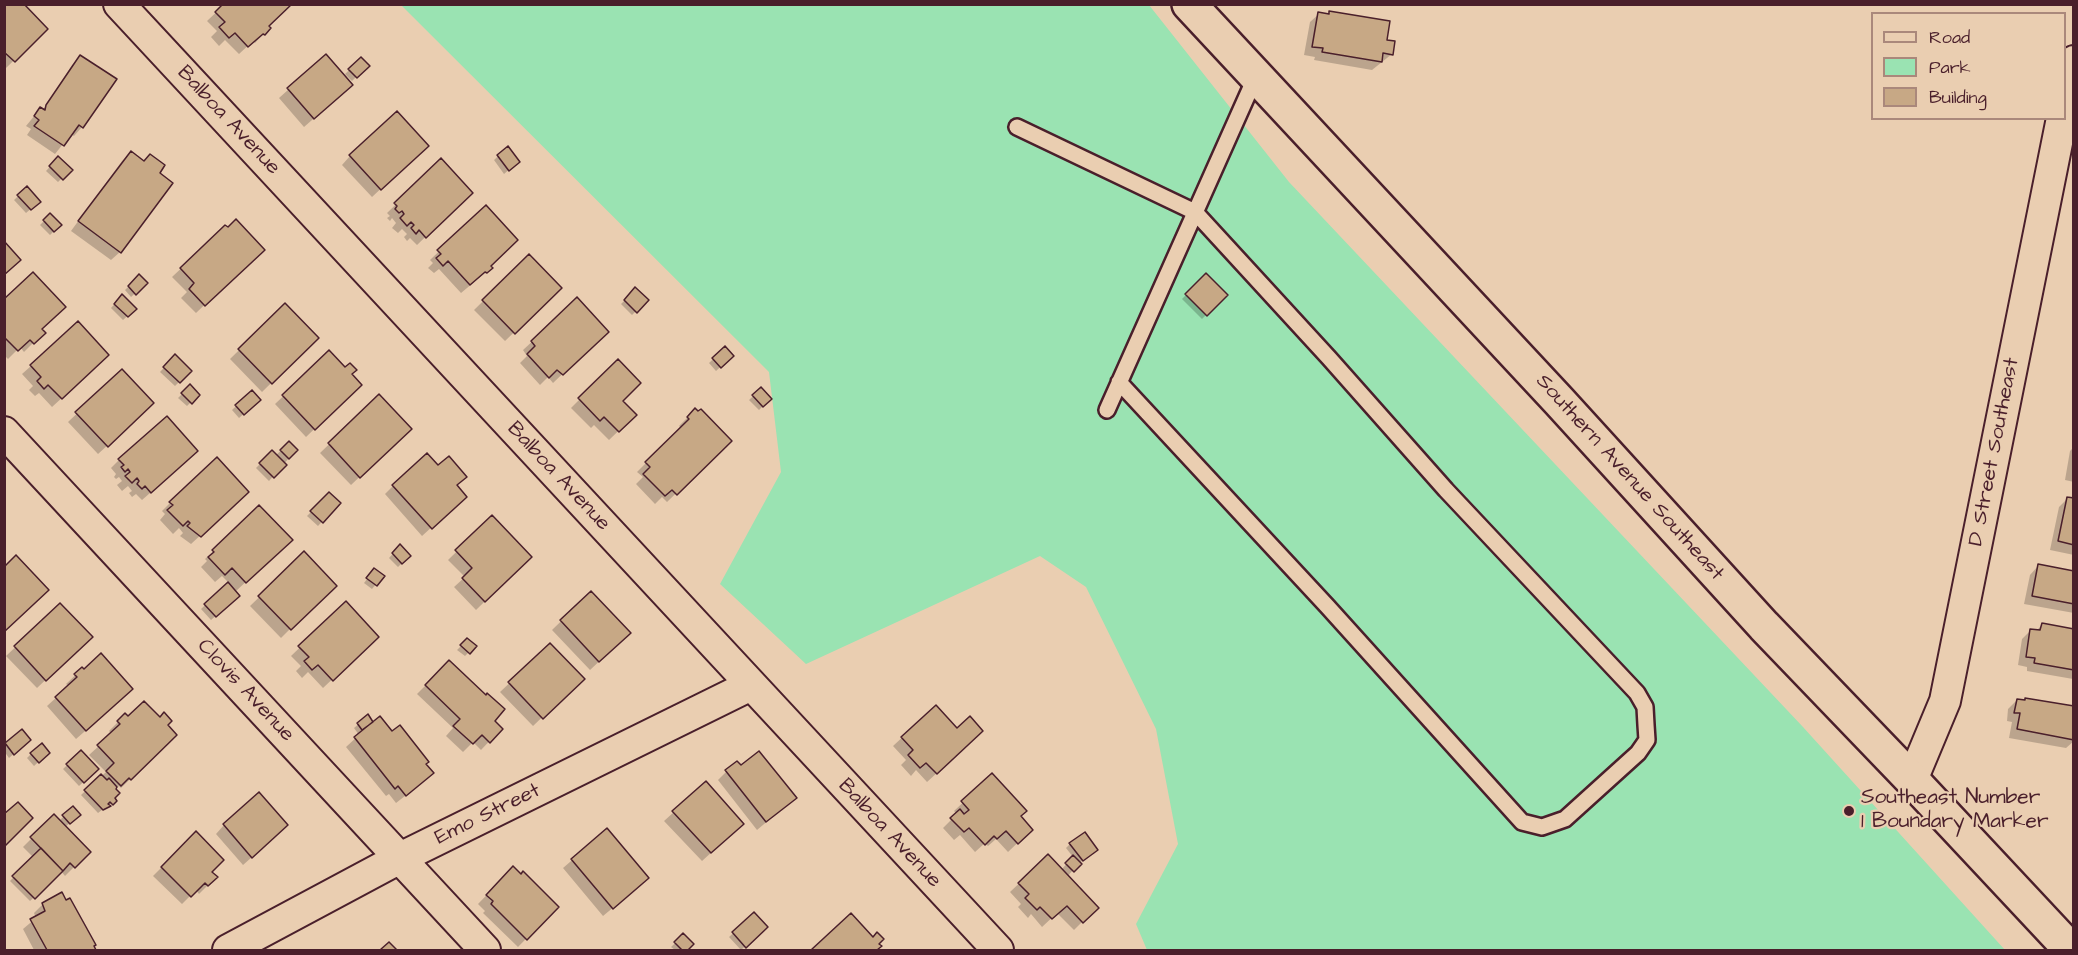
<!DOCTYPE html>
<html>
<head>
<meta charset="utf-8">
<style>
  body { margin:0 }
  #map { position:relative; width:2078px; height:955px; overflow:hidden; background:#eaceb1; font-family:"Architects Daughter",sans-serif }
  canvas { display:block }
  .frame { position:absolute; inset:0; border:6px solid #4a1f2b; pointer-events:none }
  .legend { position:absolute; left:1871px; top:12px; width:195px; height:108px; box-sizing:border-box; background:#eaceb1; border:2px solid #aa887b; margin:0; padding:8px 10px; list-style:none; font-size:18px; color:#4a1f2b }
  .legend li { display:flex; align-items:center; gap:12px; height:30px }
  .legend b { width:30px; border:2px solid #aa887b }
</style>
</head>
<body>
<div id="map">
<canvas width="2078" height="955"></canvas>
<div class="frame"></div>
<ul class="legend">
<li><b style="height:8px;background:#eaceb1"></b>Road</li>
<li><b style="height:16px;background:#9ae3b2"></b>Park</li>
<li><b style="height:16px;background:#c7a885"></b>Building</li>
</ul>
</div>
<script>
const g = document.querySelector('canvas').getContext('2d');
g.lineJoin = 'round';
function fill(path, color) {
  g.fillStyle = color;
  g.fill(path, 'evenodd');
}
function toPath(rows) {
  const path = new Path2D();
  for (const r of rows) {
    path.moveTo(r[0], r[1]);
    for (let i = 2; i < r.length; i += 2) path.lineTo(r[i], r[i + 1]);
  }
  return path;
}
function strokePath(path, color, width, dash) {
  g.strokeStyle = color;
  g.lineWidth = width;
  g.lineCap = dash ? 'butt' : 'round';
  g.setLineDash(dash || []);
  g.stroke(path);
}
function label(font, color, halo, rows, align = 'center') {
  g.font = font + ' "Architects Daughter",sans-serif';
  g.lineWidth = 4.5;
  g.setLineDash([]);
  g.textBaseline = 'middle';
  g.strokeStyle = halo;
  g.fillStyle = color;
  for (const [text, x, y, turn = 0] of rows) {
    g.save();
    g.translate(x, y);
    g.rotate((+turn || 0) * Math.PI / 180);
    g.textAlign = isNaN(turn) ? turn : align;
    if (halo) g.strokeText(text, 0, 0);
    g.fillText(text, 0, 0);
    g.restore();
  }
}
fill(toPath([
  [401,5,1149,5,1289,182,1803,727,2005,950,1147,950,1136,924,1178,844,1156,729,1086,587,1040,556,806,664,720,584,781,472,769,372]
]), '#9ae3b2');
fill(toPath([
  [4,4,46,29,5,69,4,69],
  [225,4,269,28,255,43,253,41,239,54,225,40,219,46,211,37,217,31,207,21],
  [1329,12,1385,41,1392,54,1372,70,1314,60,1315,57,1304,55,1310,22,1319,14,1327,15],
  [326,56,343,93,304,127,279,98],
  [80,57,82,127,74,136,71,134,55,154,27,135,31,129,26,126,40,109,43,110,72,65],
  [361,59,367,66,352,81,345,74],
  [507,148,514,165,504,174,494,160],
  [131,153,120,252,111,260,71,231,122,161],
  [418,154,372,197,342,165,350,156],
  [58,158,70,170,58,182,46,171],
  [441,161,471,193,417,245,410,238,407,241,404,237,407,234,402,229,398,233,392,228,396,223,392,218,390,221,387,218,390,216,387,213],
  [27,188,39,202,26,213,14,200],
  [485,207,491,268,461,293,439,269,434,273,428,268,433,263,430,260],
  [50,215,60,225,50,235,40,225],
  [225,227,263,249,196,313,181,298,187,292,172,277],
  [529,256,560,288,505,341,474,310],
  [1206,275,1226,295,1202,319,1182,299],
  [139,276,146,283,131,297,125,290],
  [635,290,647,300,632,315,621,304],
  [122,296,135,309,123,320,111,308],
  [577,300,598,340,553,383,548,377,540,385,520,363,527,356,523,350],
  [4,301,43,333,24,352,20,347,8,359,4,355],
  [285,305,317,338,262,392,230,359],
  [725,348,732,356,716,371,709,363],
  [329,353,360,385,306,437,275,404],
  [175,356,190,371,175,386,160,372],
  [618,361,621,400,635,415,609,440,594,425,591,428,571,408],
  [99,364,52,407,39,393,35,396,29,390,33,386,22,374,31,366],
  [122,371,144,412,98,454,68,422],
  [190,386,198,395,187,406,178,398],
  [761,389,770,399,759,410,749,400],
  [251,392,259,400,239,418,232,410],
  [379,396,410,429,351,485,320,453],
  [695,410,730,441,667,502,662,497,655,504,636,484,643,477,637,472,681,428,679,426],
  [289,443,296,450,269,481,256,468,272,452,275,456],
  [2074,447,2074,482,2065,480,2070,451],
  [119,460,188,460,142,500,136,494,132,497,129,493,132,491,128,486,122,491,117,485,122,481,119,477,116,479,114,477,116,474,111,468],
  [438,467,455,486,456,505,422,536,385,494,393,486],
  [329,494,339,503,318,526,307,516],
  [2068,498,2074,500,2074,555,2050,550,2059,507],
  [239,500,191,544,180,536,183,533,179,528,173,534,160,520,165,514,162,511,170,503],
  [259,507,282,548,235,592,234,600,211,620,201,609,229,583,222,576,215,582,201,567,207,561,205,559],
  [492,517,530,557,476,610,454,587,465,577,448,560],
  [400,546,409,556,398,567,389,558],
  [304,554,334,585,281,638,250,606],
  [2038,566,2074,573,2074,613,2024,604,2030,575],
  [371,574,383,576,372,589,364,583],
  [590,593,620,642,590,670,552,630],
  [346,603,377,637,323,688,308,672,302,678,296,671,301,666,291,656],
  [60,605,91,637,37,688,6,656],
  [2042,625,2074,630,2073,679,2027,671,2027,667,2018,665,2022,639,2031,630,2036,631],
  [467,640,474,647,465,656,457,650],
  [550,645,582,679,533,726,500,692],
  [449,662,501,729,481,750,473,742,463,752,446,736,453,728,417,694],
  [82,669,123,698,76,739,47,706,69,686,66,684],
  [2025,699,2074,708,2074,741,2066,748,2009,738,2012,722,2007,721,2008,709,2017,700,2023,701],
  [935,707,957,730,973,740,927,782,916,770,911,776,901,765,906,760,893,746],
  [125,715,165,725,175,735,121,788,119,786,115,790,113,798,115,800,98,813,81,795,106,772,89,755,112,734,109,731],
  [367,717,373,724,392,734,425,765,423,782,396,803,389,794,386,796,346,747,359,735,354,728],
  [22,731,25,744,9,758,4,751,4,746],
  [81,752,97,769,79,786,63,769],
  [48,753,34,766,27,758,31,754],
  [726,772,795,798,757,830,718,780],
  [992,775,1019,817,1031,830,1008,852,996,839,988,846,985,843,975,852,960,835,954,840,943,828,957,814,954,811],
  [706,783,734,832,702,861,664,821],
  [54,816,59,821,64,816,75,819,65,827,89,852,65,876,61,871,30,901,10,881,33,857,23,847],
  [224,825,278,834,243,865,216,834],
  [607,830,639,886,603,916,563,868],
  [196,833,210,872,216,877,199,894,196,890,182,904,153,876],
  [1070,844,1092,854,1079,863,1067,877,1096,908,1074,930,1057,913,1042,927,1031,914,1028,918,1018,907,1021,904,1010,892,1048,856,1061,870,1073,857,1066,848],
  [513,868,557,907,518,947,483,913,485,911,478,904],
  [43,904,93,947,95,950,34,950,23,929,36,918,34,913],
  [754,914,766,927,741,950,729,937],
  [851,915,879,946,875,950,814,950],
  [683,936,692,944,686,950,675,950,671,947]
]), '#0003');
const building = toPath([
  [4,4,24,4,48,29,15,62,4,52,4,4],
  [223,4,292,4,269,26,271,28,265,35,263,34,248,47,235,33,229,38,219,27,225,22,215,12,223,4],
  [1329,11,1390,21,1387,40,1395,41,1393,55,1383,53,1382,62,1322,52,1323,48,1312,47,1318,12,1329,14,1329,11],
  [326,54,353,85,314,119,287,88,326,54],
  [80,55,117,79,83,128,79,125,64,146,34,126,39,120,34,116,40,107,45,110,46,105,80,55],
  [361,57,370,66,357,78,348,69,361,57],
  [397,111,429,146,381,190,349,155,397,111],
  [508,146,520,162,509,171,497,155,508,146],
  [131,151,144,161,150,154,165,165,160,173,173,183,121,253,78,221,131,151],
  [58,156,73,170,63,180,49,166,58,156],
  [441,158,473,193,426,238,419,230,416,234,411,228,414,225,411,222,407,226,400,218,404,214,402,211,399,213,395,209,397,206,394,203,441,158],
  [27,186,41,202,31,210,17,195,27,186],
  [486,205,518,240,491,266,493,268,487,273,485,272,470,285,448,261,443,266,436,258,441,254,437,250,486,205],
  [50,213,62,225,54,232,43,220,50,213],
  [236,219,265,250,205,306,189,289,194,283,180,268,225,225,228,227,236,219],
  [4,241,21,260,4,275,4,241],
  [529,254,562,288,515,334,482,300,529,254],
  [33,272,66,307,42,329,46,333,34,344,30,340,18,351,4,337,4,299,33,272],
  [1206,273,1228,295,1207,316,1185,294,1206,273],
  [139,274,148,283,136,295,128,286,139,274],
  [635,287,649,300,637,313,624,300,635,287],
  [122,294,137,309,128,317,114,304,122,294],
  [577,297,609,332,563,375,557,370,549,378,527,354,535,346,531,341,577,297],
  [285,303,319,338,272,384,238,349,285,303],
  [78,321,109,355,62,399,48,385,44,389,37,381,41,377,30,365,78,321],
  [725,346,734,356,721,368,712,358,725,346],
  [329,350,345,367,350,363,357,370,352,374,362,385,315,430,282,395,329,350],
  [175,354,192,371,180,383,163,367,175,354],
  [618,359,641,383,623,401,637,415,619,432,604,417,600,421,578,398,618,359],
  [122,369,154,403,108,447,75,412,122,369],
  [190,384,200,395,192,404,181,393,190,384],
  [761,387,772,399,763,407,752,395,761,387],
  [252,390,261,400,244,415,235,405,252,390],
  [379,394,412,429,360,478,328,443,379,394],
  [695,408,698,411,701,409,732,441,677,495,672,490,665,496,643,474,650,467,645,462,689,419,687,417,695,408],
  [167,416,198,451,151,493,145,486,142,489,137,484,139,481,137,478,132,483,125,476,130,472,128,469,125,472,121,467,124,465,118,459,167,416],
  [289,441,298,450,289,459,280,450,289,441],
  [272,450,287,465,274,478,259,463,272,450],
  [427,453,438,465,449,456,467,477,457,485,467,497,432,529,392,485,427,453],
  [217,457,249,492,201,537,187,526,190,523,188,521,183,526,167,510,173,505,169,502,217,457],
  [329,492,341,503,323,523,310,511,329,492],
  [2067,497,2074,498,2074,545,2058,541,2067,497],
  [259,505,293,540,246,583,232,568,225,575,208,557,214,552,212,550,259,505],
  [492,515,532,557,485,602,462,578,472,568,455,550,492,515],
  [400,544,411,556,402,564,392,553,400,544],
  [304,551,337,586,291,630,258,596,304,551],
  [16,555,49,590,4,632,4,567,16,555],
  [2038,564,2074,571,2074,604,2032,596,2038,564],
  [374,568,385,576,377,586,366,578,374,568],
  [228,582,240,596,216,617,204,604,228,582],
  [591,591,631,633,599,662,560,620,591,591],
  [346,601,379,637,333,681,318,665,312,670,304,661,309,657,298,646,346,601],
  [60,603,93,637,46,681,14,646,60,603],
  [2042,623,2074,629,2074,670,2034,663,2035,658,2026,657,2030,629,2040,630,2042,623],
  [467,638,477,646,470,654,460,645,467,638],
  [550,643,585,679,543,719,508,682,550,643],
  [101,653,133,689,86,731,55,697,77,677,74,674,82,667,84,669,101,653],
  [449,660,486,695,487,693,505,709,495,721,503,729,490,743,482,735,473,744,453,726,460,719,425,685,449,660],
  [2025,698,2074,706,2074,740,2017,729,2020,713,2014,713,2017,699,2025,700,2025,698],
  [144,701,160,717,164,712,172,721,168,725,177,735,131,780,129,778,121,786,106,771,114,763,97,745,120,724,117,721,125,713,128,716,144,701],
  [936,705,957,728,970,716,983,731,937,774,926,763,920,768,908,755,913,750,901,737,936,705],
  [368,714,373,722,362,730,357,723,368,714],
  [380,716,392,731,400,725,429,762,426,764,434,773,406,796,398,786,395,789,354,737,380,716],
  [22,729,31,740,14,755,5,743,22,729],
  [42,743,50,753,39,763,30,753,42,743],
  [81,750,99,769,84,783,66,764,81,750],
  [759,751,797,798,766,822,725,770,737,761,741,765,759,751],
  [992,773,1027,811,1021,816,1033,830,1018,844,1006,831,997,839,994,836,985,845,969,828,964,832,950,818,960,809,964,814,969,810,961,801,992,773],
  [101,774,107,780,109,778,117,787,116,789,120,793,115,798,117,801,113,805,110,802,108,804,111,806,103,810,84,790,101,774],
  [706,781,744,824,711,853,672,811,706,781],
  [259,792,288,825,252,858,223,824,259,792],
  [18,802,33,818,4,847,4,814,18,802],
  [73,806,81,815,70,824,62,815,73,806],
  [54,814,91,852,75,868,70,863,63,871,30,837,54,814],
  [607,828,649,878,613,909,571,859,607,828],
  [196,831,224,860,212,872,218,877,208,886,205,883,191,897,161,867,196,831],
  [1085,832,1098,850,1083,861,1069,843,1085,832],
  [41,848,63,871,35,899,12,876,41,848],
  [1048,854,1099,908,1083,923,1067,906,1052,919,1040,907,1037,910,1025,898,1029,894,1018,883,1048,854],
  [1073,855,1082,864,1074,872,1065,863,1073,855],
  [513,866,521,874,523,871,559,907,527,940,491,904,493,901,486,895,513,866],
  [62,892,66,900,70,898,96,945,94,946,96,950,47,950,30,919,45,911,42,903,62,892],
  [754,912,768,927,746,948,732,932,754,912],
  [851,913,873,937,877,932,884,939,879,944,882,946,877,950,811,950,851,913],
  [683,933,694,944,688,950,682,950,674,942,683,933],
  [389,942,397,950,380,950,389,942]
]);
fill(building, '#c7a885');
strokePath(building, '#4a1f2b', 1.5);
const service = toPath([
  [1017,127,1195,212,1329,358,1446,490,1637,693,1645,707,1646,725,1647,740,1638,753,1565,819,1542,827,1522,822,1327,606,1119,382],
  [1107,410,1256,76]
]);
const minor = toPath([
  [119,4,998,950],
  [2064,107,2074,61],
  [4,432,485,950],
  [1912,780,1945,701,2062,118],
  [228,950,400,858,751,685]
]);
const secondary = toPath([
  [1189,4,1559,401,1764,626,1912,780,2071,950]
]);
strokePath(service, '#4a1f2b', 20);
strokePath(minor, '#4a1f2b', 34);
strokePath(secondary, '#4a1f2b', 38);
strokePath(service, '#eaceb1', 15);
strokePath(minor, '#eaceb1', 30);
strokePath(secondary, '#eaceb1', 33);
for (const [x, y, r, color] of [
  [1849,811,6,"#4a1f2b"]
]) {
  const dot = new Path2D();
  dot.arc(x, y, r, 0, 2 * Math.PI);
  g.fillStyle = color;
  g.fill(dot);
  strokePath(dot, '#eaceb1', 2);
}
label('21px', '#4a1f2b', '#eaceb1', [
  ["Balboa Avenue",228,121,47],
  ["D Street Southeast",1995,452,-79],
  ["Balboa Avenue",558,477,47],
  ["Southern Avenue Southeast",1629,478,48],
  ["Clovis Avenue",245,691,47],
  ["Emo Street",488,815,-26],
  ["Balboa Avenue",889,834,47]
]);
label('21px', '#4a1f2b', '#eaceb1', [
  ["Southeast Number",1861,799],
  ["1 Boundary Marker",1861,823]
], 'left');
</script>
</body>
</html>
